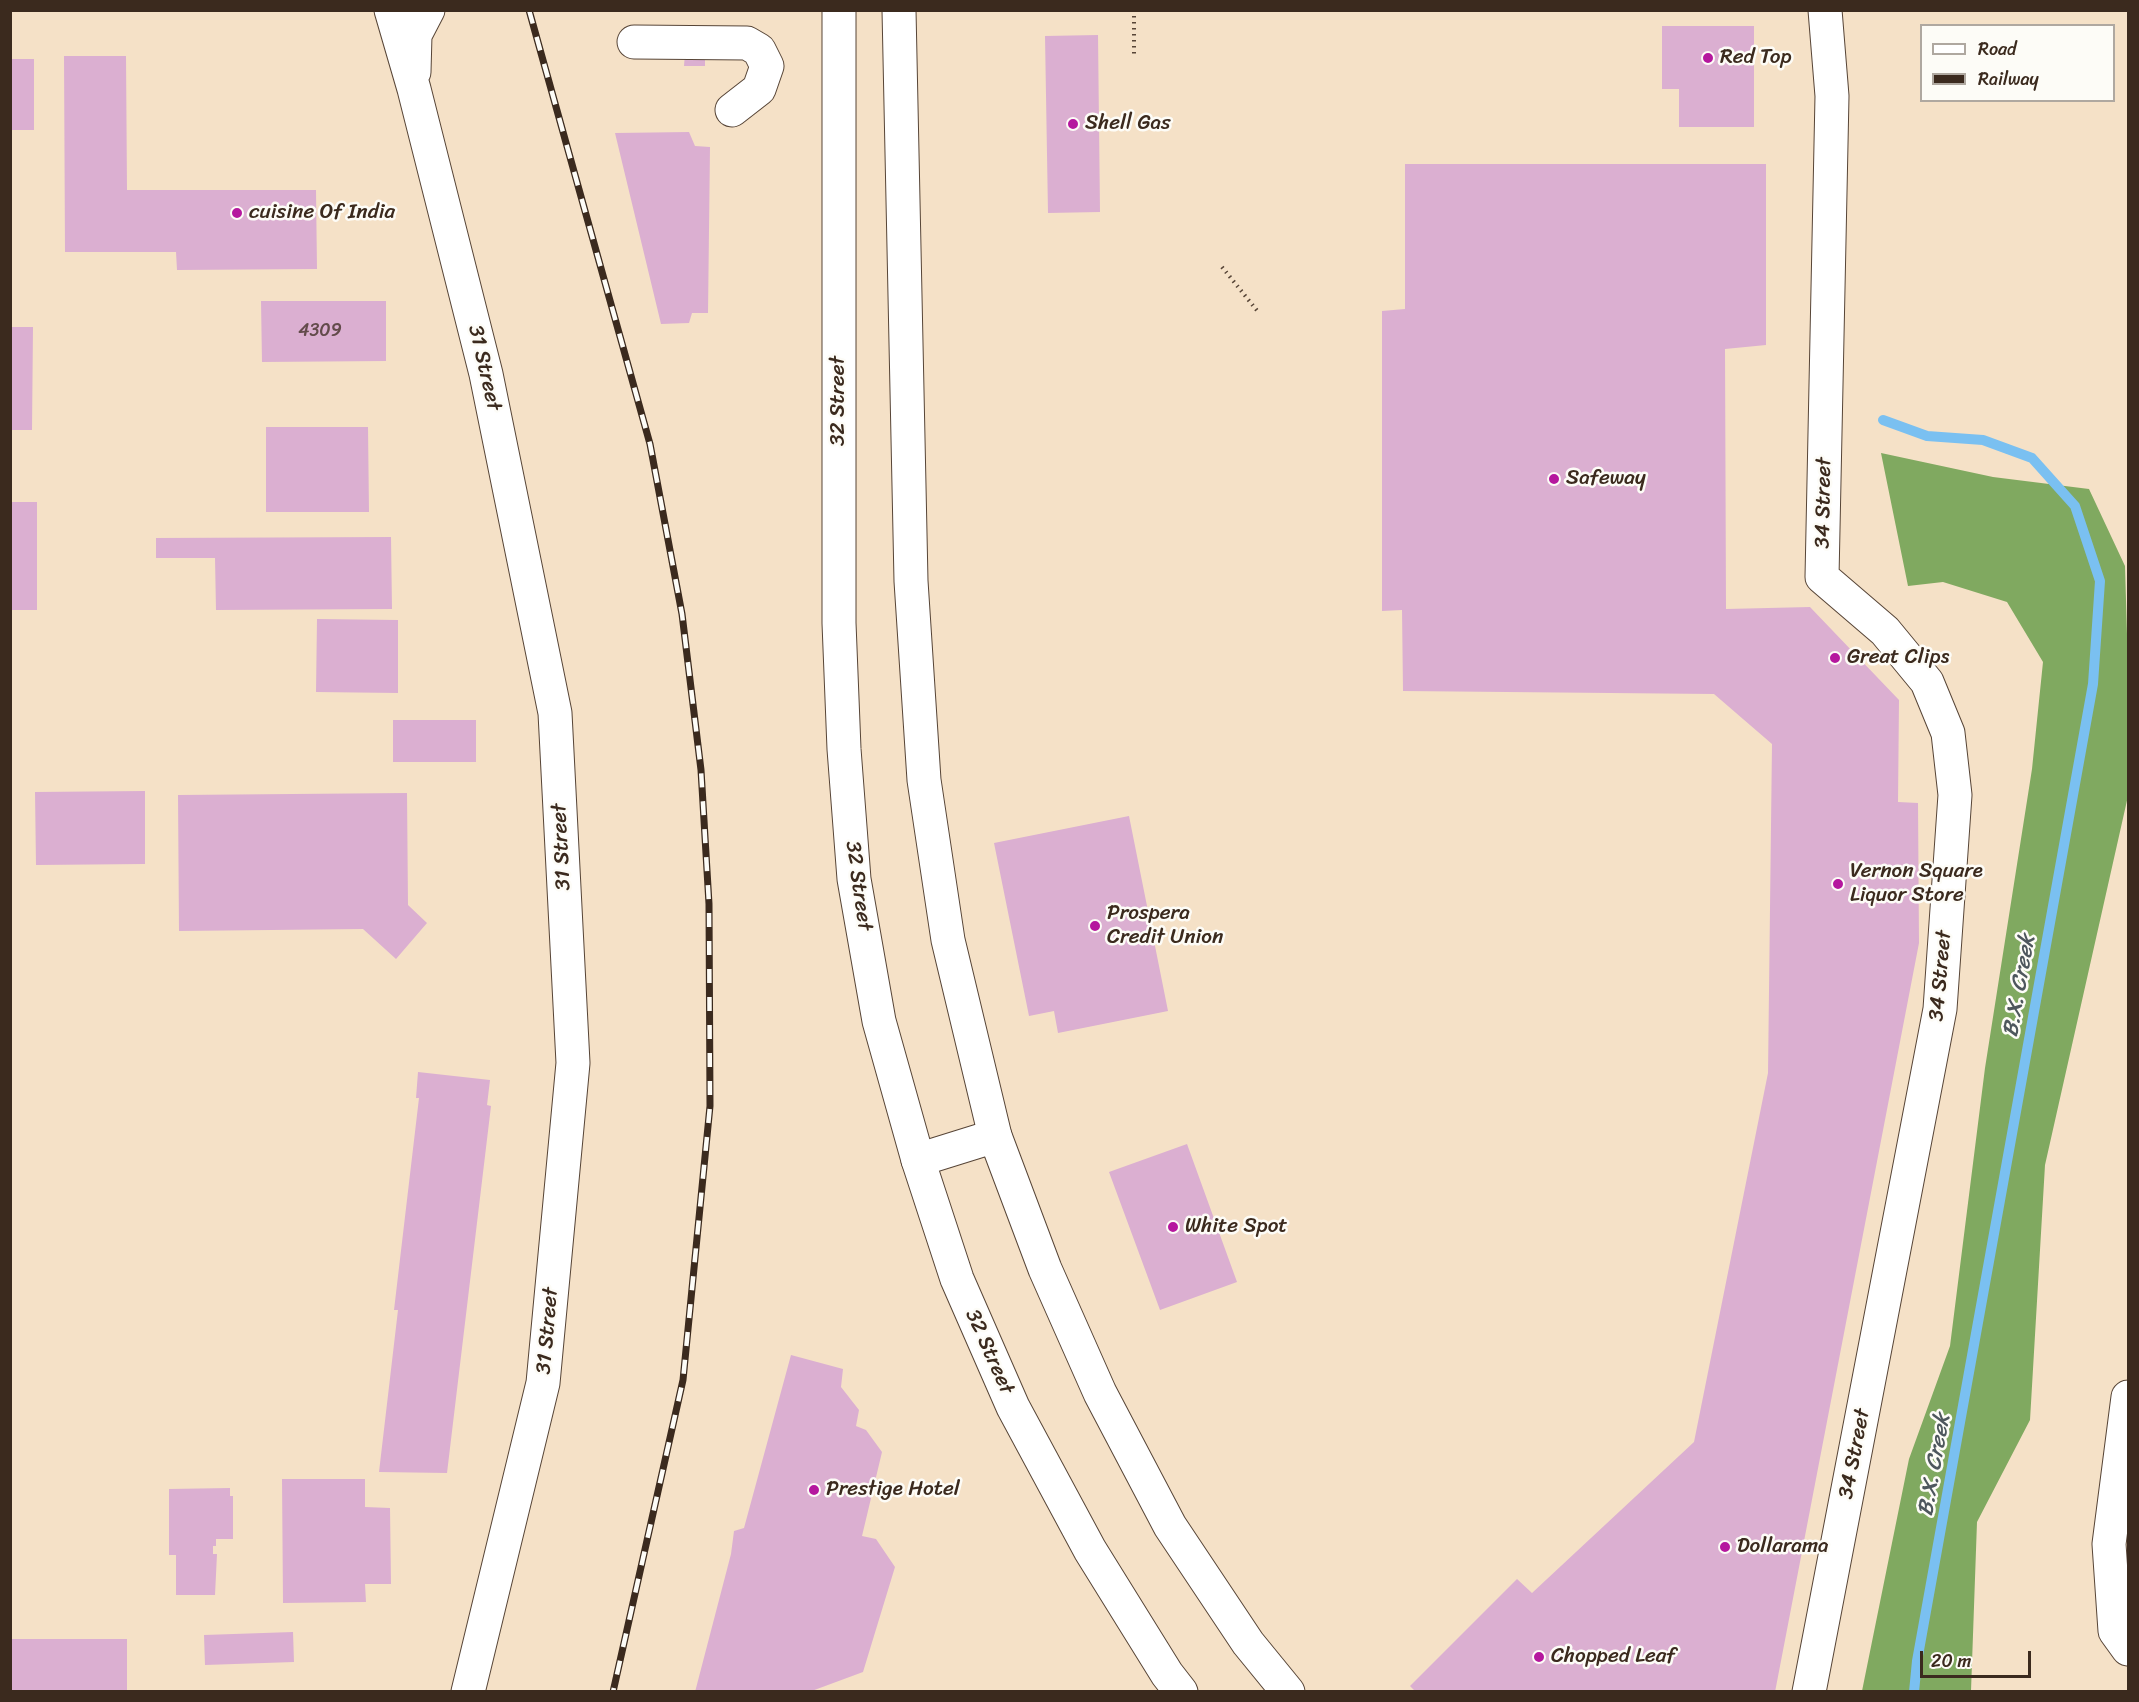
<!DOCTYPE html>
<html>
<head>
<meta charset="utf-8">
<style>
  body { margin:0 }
  #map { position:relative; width:2139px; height:1702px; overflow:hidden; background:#f5e1c7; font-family:Sriracha,sans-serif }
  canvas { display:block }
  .frame { position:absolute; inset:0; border:12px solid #3b2a1e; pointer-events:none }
  .legend { position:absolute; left:1920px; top:24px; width:195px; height:78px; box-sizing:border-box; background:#fdfcf7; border:2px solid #afa8a0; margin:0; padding:8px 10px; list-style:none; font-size:18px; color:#3b2a1e }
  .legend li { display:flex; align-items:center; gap:12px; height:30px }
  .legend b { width:30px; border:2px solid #afa8a0 }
  .scale { position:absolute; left:1920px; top:1651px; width:111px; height:27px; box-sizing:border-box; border:3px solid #3b2a1e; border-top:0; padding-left:8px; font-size:18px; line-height:21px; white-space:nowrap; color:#3b2a1e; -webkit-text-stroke:4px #fdfcf7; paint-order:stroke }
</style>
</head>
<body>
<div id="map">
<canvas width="2139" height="1702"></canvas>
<div class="frame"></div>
<ul class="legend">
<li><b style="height:8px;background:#fff"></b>Road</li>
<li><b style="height:8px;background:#3b2a1e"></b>Railway</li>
</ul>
<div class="scale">20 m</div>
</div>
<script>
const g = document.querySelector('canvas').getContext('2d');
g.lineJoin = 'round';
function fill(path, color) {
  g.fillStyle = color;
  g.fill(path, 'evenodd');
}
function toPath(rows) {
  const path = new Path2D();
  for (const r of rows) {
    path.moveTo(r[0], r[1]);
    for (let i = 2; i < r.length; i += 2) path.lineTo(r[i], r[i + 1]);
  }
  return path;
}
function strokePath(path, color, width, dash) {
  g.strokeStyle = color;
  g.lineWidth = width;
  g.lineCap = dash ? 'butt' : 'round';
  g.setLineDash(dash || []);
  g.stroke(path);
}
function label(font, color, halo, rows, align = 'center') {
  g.font = font + ' Sriracha,sans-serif';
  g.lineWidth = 5;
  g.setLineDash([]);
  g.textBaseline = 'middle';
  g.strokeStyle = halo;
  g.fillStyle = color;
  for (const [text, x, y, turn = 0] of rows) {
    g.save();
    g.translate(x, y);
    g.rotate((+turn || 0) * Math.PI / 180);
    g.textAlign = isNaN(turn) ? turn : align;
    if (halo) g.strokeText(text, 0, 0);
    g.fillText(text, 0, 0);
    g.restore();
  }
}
fill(toPath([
  [1881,453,1993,477,2089,489,2125,566,2128,668,2128,796,2045,1165,2030,1420,1977,1522,1971,1691,1862,1691,1909,1459,1950,1346,1985,1068,2032,769,2043,662,2007,602,1943,582,1908,586]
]), '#80a960');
strokePath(toPath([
  [1883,420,1927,436,1983,440,2032,458,2075,506,2100,581,2093,684,1917,1661,1914,1692]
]), '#7ac0f1', 10);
fill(toPath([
  [1662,26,1754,26,1754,127,1679,127,1679,89,1662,89],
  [1098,35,1100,212,1048,213,1045,36],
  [685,53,705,54,705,66,684,66],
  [64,56,126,56,127,190,316,190,317,269,177,270,176,252,65,252],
  [10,59,34,59,34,130,10,130],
  [689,132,695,146,710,147,708,313,692,313,689,323,661,324,615,133],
  [1405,164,1766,164,1766,345,1725,349,1726,609,1810,607,1899,700,1898,802,1918,803,1919,943,1775,1692,1416,1692,1410,1686,1517,1579,1532,1593,1694,1442,1768,1073,1772,744,1714,694,1403,691,1402,610,1382,611,1382,311,1405,309],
  [261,301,386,301,386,361,262,362],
  [10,327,33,327,32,430,10,430],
  [266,427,368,427,369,512,266,512],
  [10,502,37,502,37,610,10,610],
  [391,537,392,609,216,610,215,558,156,558,156,538],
  [317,619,398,620,398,693,316,692],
  [393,720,476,720,476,762,393,762],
  [145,791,145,864,36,865,35,792],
  [407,793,408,905,427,923,396,959,363,929,179,931,178,795],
  [1129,816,1168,1011,1058,1033,1054,1011,1029,1016,994,843],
  [418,1072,490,1080,487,1105,491,1106,447,1473,379,1472,398,1310,394,1310,419,1098,416,1098],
  [1187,1144,1237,1282,1160,1310,1109,1172],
  [791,1355,843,1369,841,1387,859,1410,856,1426,866,1430,882,1452,862,1536,876,1539,895,1567,863,1672,809,1692,695,1692,731,1554,734,1531,744,1528],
  [282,1479,365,1479,365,1507,390,1508,391,1584,365,1584,366,1602,283,1603],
  [230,1488,230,1496,233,1496,233,1539,216,1539,216,1546,213,1546,213,1554,217,1554,215,1595,176,1595,176,1555,169,1555,169,1489],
  [293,1632,294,1662,205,1665,204,1635],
  [10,1639,127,1639,127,1692,10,1692]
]), '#dbafd1');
const minor = toPath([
  [391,10,414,89,486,374,555,713,573,1063,543,1383,468,1692],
  [634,42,747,43,759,50,767,66,759,89,732,110],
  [414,72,415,35,428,10],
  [918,1160,995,1136],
  [2128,1397,2109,1544,2115,1631,2128,1649],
  [1809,1692,1940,1009,1955,795,1948,733,1927,682,1885,631,1822,577,1832,96,1825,10]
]);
const highway = toPath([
  [839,10,839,623,844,749,854,879,879,1021,918,1160,957,1279,1013,1407,1090,1550,1167,1674,1181,1692],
  [899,10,911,581,924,780,948,940,995,1136,1045,1269,1100,1393,1170,1526,1248,1643,1288,1692]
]);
strokePath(minor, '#574537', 35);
strokePath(highway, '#574537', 35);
strokePath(toPath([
  [1134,10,1134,55],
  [1222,267,1259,313]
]), '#574537', 4, [1.5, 4.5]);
strokePath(minor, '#fff', 33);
strokePath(highway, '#fff', 33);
const rail = toPath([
  [529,10,650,444,682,614,701,770,709,904,710,1106,683,1380,613,1692]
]);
strokePath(rail, '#3b2a1e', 7);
strokePath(rail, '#fdfcf7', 4.5, [14]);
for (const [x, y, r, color] of [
  [1708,58,6,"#b5179e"],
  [1073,124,6,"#b5179e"],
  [237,213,6,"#b5179e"],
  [1554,479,6,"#b5179e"],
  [1835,658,6,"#b5179e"],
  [1838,884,6,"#b5179e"],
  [1095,926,6,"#b5179e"],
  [1173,1227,6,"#b5179e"],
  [814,1490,6,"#b5179e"],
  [1725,1547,6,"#b5179e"],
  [1539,1657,6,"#b5179e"]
]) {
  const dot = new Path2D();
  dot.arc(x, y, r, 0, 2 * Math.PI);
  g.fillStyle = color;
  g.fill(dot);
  strokePath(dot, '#fdfcf7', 2);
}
label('18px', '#634b4b', null, [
  ["4309",320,331]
]);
label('21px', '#3b2a1e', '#fdfcf7', [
  ["Red Top",1720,58],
  ["Shell Gas",1085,124],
  ["cuisine Of India",249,213],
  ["Safeway",1566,479],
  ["Great Clips",1847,658],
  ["Vernon Square",1850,872],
  ["Liquor Store",1850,896],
  ["Prospera",1107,914],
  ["Credit Union",1107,938],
  ["White Spot",1185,1227],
  ["Prestige Hotel",826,1490],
  ["Dollarama",1737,1547],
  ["Chopped Leaf",1551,1657]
], 'left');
label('21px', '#3b2a1e', '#fdfcf7', [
  ["31 Street",484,368,77],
  ["32 Street",839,401,-90],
  ["34 Street",1824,503,-89],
  ["31 Street",562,847,-93],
  ["32 Street",858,886,82],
  ["34 Street",1941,976,-85],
  ["31 Street",548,1331,-85],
  ["32 Street",989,1352,66],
  ["34 Street",1855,1454,-79]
]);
label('italic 22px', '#4e575d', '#fdfcf7', [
  ["B.X. Creek",2020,986,-80],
  ["B.X. Creek",1935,1465,-80]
]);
</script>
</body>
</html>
